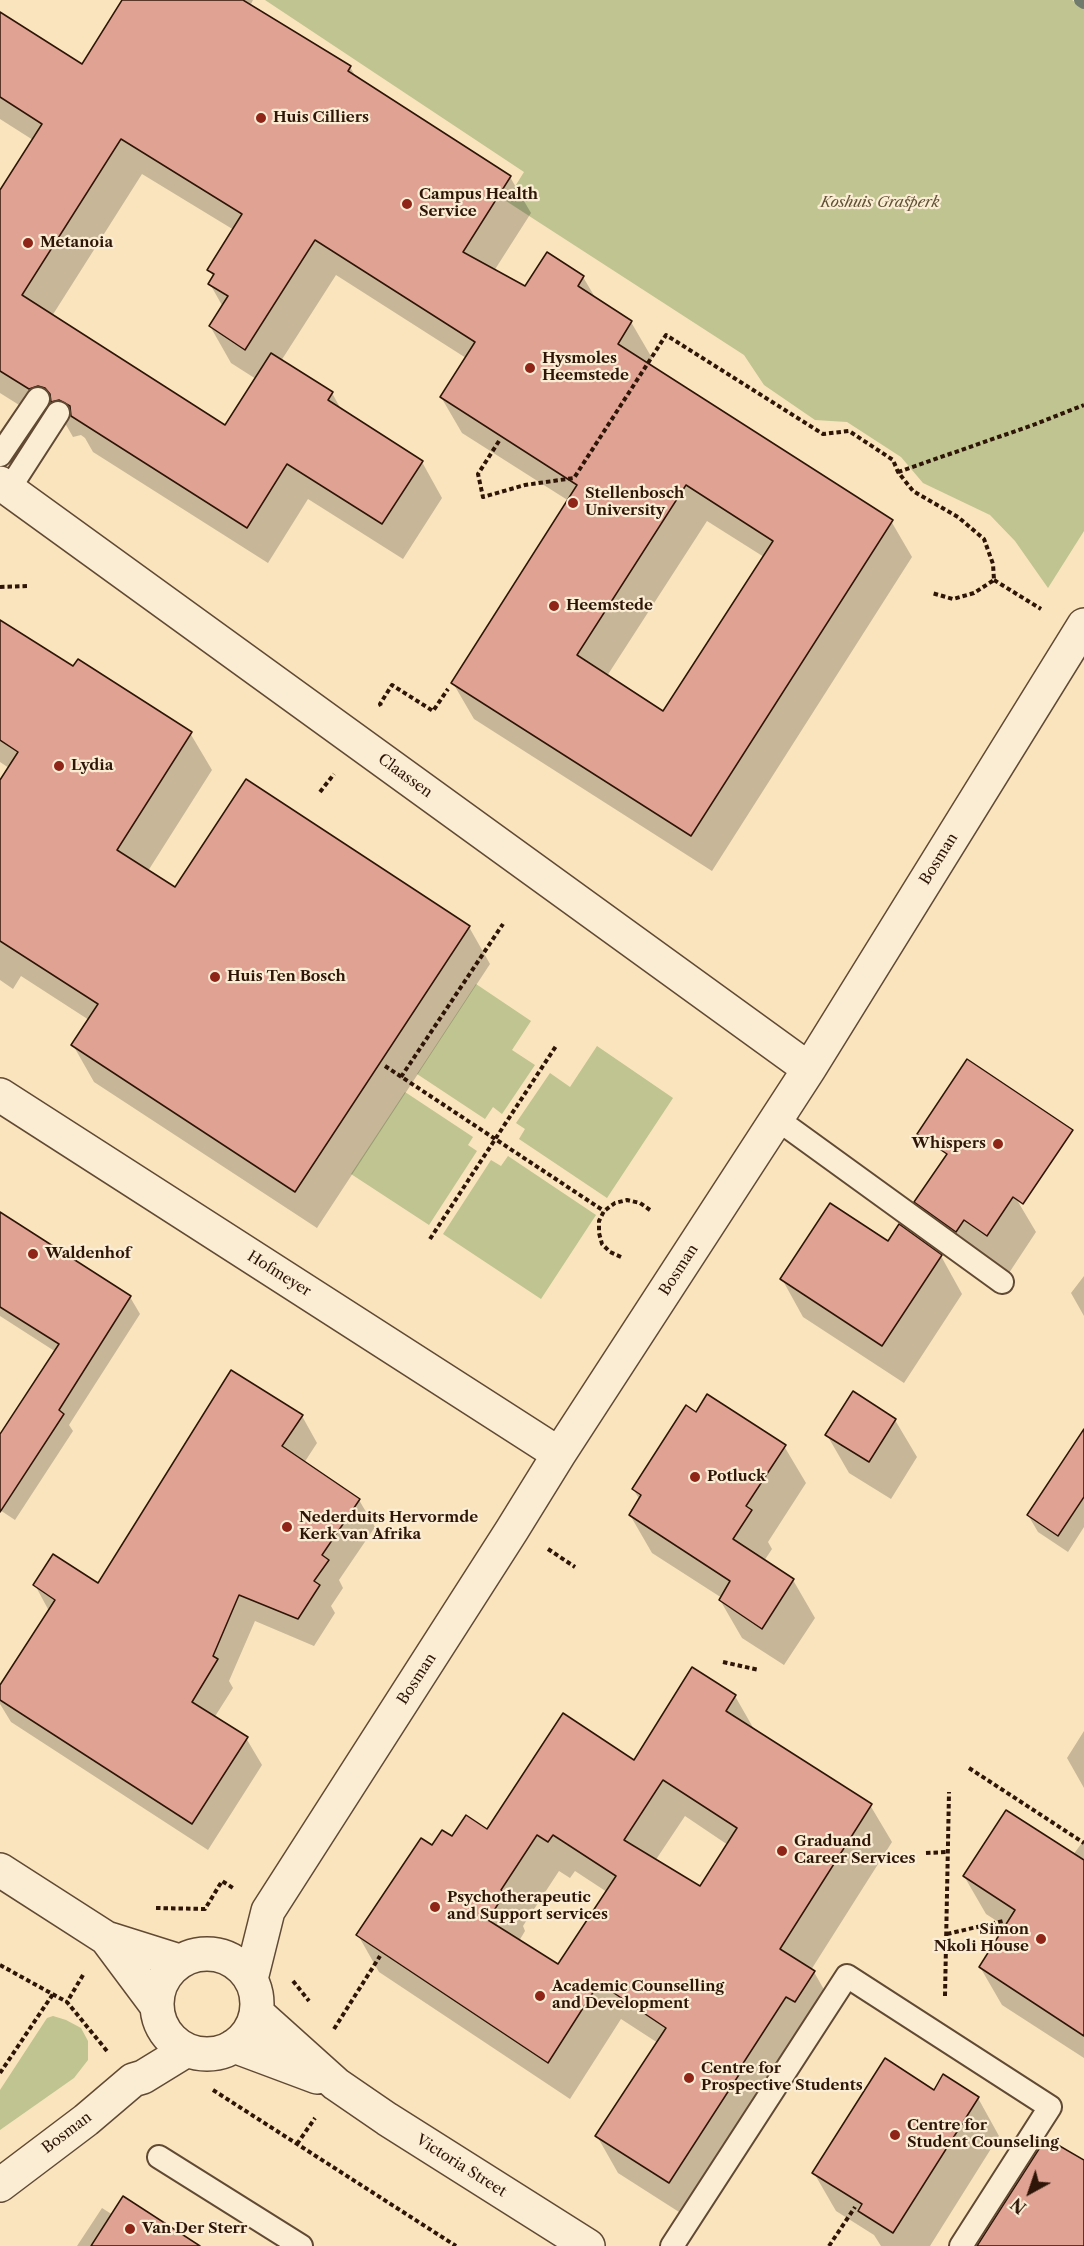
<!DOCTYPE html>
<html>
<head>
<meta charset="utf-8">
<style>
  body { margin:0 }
  #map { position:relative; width:1084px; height:2246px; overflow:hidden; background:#f9e4bd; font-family:"Libre Caslon Text",serif }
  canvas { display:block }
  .north { position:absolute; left:1000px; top:2162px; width:60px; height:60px; -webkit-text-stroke:4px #fbedd4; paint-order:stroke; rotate:220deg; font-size:16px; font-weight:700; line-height:24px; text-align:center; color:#2e1507 }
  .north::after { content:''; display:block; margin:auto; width:21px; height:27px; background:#2e1507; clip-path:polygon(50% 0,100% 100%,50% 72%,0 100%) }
</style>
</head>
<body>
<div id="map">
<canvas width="1084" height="2246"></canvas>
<div class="north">N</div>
</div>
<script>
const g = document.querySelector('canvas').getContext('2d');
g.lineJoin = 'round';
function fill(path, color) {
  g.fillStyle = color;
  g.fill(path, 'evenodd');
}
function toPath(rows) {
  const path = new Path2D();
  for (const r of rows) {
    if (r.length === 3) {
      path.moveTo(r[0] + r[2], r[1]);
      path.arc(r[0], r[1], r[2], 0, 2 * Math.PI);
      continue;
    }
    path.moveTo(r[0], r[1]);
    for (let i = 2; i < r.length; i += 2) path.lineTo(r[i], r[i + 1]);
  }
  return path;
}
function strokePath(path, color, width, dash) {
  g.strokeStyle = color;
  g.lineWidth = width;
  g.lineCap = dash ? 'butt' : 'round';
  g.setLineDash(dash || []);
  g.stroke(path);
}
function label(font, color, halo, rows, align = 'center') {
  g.font = font + ' "Libre Caslon Text",serif';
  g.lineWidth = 4.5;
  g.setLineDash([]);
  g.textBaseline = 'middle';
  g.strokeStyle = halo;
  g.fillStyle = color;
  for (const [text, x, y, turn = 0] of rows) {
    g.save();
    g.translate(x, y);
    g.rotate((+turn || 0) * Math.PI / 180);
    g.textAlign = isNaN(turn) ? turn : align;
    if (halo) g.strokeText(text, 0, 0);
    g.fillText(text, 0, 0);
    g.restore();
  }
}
fill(toPath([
  [265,0,1072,0,1084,9,1084,531,1048,588,1015,541,990,515,923,483,901,457,847,422,815,420,764,385,744,355,506,201,524,172],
  [476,984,531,1021,512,1050,535,1065,502,1114,493,1107,485,1119,417,1074],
  [597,1046,673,1098,607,1198,519,1139,525,1129,516,1123,550,1073,570,1087],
  [405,1092,473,1137,468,1145,477,1151,429,1225,351,1174],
  [508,1156,596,1215,541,1299,443,1234,491,1160,501,1166],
  [53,2016,66,2020,81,2028,88,2041,88,2060,74,2078,0,2130,0,2090,47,2018]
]), '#bfc490');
fill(toPath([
  [124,0,253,0,250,6,350,67,356,77,510,177,531,213,494,271,526,288,583,277,596,299,631,322,652,358,648,365,891,521,912,557,712,871,474,719,453,683,569,501,462,433,441,397,466,358,336,275,281,361,332,393,342,411,422,462,442,498,403,559,308,499,268,563,93,452,85,438,81,435,73,437,65,423,51,425,0,393,0,193,33,140,0,119,0,14,82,66],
  [142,174,234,230,209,270,214,278,210,284,223,307,210,326,231,363,256,379,225,427,52,316],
  [707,521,764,557,664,713,607,676],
  [0,622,73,669,190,733,212,770,148,871,176,889,469,927,490,964,317,1228,94,1082,73,1045,89,1020,21,976,13,989,0,980,0,783,9,768,0,762],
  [1014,1195,1036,1232,1009,1273,986,1257,938,1240,916,1202],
  [0,1214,130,1297,140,1314,69,1425,73,1431,15,1520,0,1510,0,1437,56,1352,0,1316],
  [888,1243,941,1256,962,1294,904,1383,803,1317,782,1279],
  [1084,1276,1084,1316,1071,1293],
  [696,1414,784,1446,806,1483,768,1542,772,1549,764,1561,793,1580,815,1618,784,1665,742,1638,720,1600,722,1598,652,1553,630,1515,640,1500,633,1489],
  [302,1416,317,1443,304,1463,359,1500,375,1527,339,1580,343,1588,331,1606,335,1613,314,1646,255,1621,229,1681,233,1688,214,1718,246,1738,262,1765,208,1850,11,1722,0,1704,0,1688,49,1611,35,1585,99,1585],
  [895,1420,917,1457,891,1499,849,1473,827,1435],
  [1084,1432,1084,1527,1068,1552,1038,1532,1028,1515],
  [735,1696,755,1731,870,1805,892,1842,811,1970,814,1972,835,2009,690,2219,618,2173,597,2136,658,2043,621,2019,570,2099,379,1972,358,1935,433,1847,452,1838,487,1831,634,1762],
  [685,1816,728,1845,701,1888,655,1861],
  [559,1871,570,1878,575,1871,607,1892,558,1966,519,1941,525,1931,523,1926],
  [1084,1731,1084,1788,1067,1758],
  [1084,1840,1084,2058,1002,2005,980,1967,1006,1927,986,1914,964,1876,1073,1855],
  [934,2092,978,2098,999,2136,930,2246,881,2246,874,2235,836,2211,814,2173],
  [102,2208,113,2215,197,2246,77,2246]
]), '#0003');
strokePath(toPath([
  [1081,0,1084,2]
]), '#717b6d', 14);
const building = toPath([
  [122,0,243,0,351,66,348,71,511,176,463,252,525,286,547,252,584,276,578,286,632,321,618,344,893,520,691,836,451,683,577,485,440,397,475,342,315,240,245,350,209,326,228,296,208,284,214,274,207,270,242,214,121,139,22,295,225,425,271,353,333,392,328,400,423,461,382,524,287,464,247,528,71,416,70,406,59,400,51,402,50,394,45,388,38,386,29,389,0,371,0,190,42,124,0,97,0,12,82,64,122,0],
  [686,485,773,541,663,711,577,655,686,485],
  [0,620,73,666,78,659,192,732,117,850,175,887,246,779,470,926,295,1192,71,1045,98,1004,0,941,0,780,18,752,0,740,0,620],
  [967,1059,1073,1130,1023,1204,1013,1197,987,1236,964,1220,956,1232,914,1202,947,1154,917,1134,967,1059],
  [830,1203,888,1241,899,1224,942,1255,882,1346,780,1279,830,1203],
  [0,1212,131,1296,59,1410,64,1414,0,1512,0,1434,59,1344,0,1307,0,1212],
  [231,1370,303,1415,282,1446,360,1499,322,1555,329,1560,314,1581,320,1585,298,1619,239,1595,213,1656,218,1659,192,1702,248,1737,192,1824,0,1700,0,1685,55,1600,33,1585,53,1554,98,1583,231,1370],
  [853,1391,896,1419,869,1462,825,1435,853,1391],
  [707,1394,786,1445,746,1506,752,1510,733,1539,794,1579,762,1629,719,1600,730,1581,629,1515,641,1495,632,1489,686,1405,696,1412,707,1394],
  [1084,1429,1084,1497,1058,1536,1027,1515,1084,1429],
  [692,1667,736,1695,726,1711,872,1804,780,1949,815,1971,795,2002,786,1997,742,2065,744,2067,669,2183,595,2136,666,2028,599,1983,548,2063,356,1935,421,1838,432,1845,442,1830,452,1836,466,1815,487,1829,563,1713,634,1760,692,1667],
  [663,1780,737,1828,700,1886,624,1840,663,1780],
  [537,1835,548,1842,553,1835,616,1876,558,1964,488,1920,505,1893,501,1890,537,1835],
  [1006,1810,1084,1860,1084,2036,979,1967,1015,1910,963,1876,1006,1810],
  [885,2058,934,2090,943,2074,979,2097,893,2233,858,2211,862,2204,812,2173,885,2058],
  [1046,2138,1084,2160,1084,2246,977,2246,1046,2138],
  [123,2196,200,2246,91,2246,123,2196]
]);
fill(building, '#e0a292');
strokePath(building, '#2e1507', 1.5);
const lane = toPath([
  [0,455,38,399],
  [9,489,58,413],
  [777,1119,1002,1282],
  [159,2157,301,2246],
  [672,2246,847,1976,1050,2107,961,2246]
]);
const street = toPath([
  [0,483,809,1069],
  [0,1095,559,1454],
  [0,1870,106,1938,179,1961],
  [106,1938,156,2005],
  [207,2004,50],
  [251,1979,268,1911,512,1530,559,1454,809,1069,1084,625],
  [257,2013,336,2084,387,2119,588,2246],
  [234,2046,317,2077],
  [0,2185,86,2120,133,2080,143,2077,187,2050]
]);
strokePath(lane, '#614934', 26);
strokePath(street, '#614934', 36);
strokePath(toPath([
  [499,441,478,474,483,497,525,485,574,478,666,335,823,434,849,431,893,460,898,472,913,491,958,517,984,539,993,564,994,580,974,593,953,599,932,593],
  [898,472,1033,425,1084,405],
  [994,580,1041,609],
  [0,587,27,586],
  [381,706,380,704,392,685,433,711,448,689],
  [320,792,334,774],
  [385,1066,604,1211],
  [401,1077,503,924],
  [430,1239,556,1046],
  [621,1257,610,1252,602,1244,599,1233,599,1221,604,1211,615,1203,627,1200,640,1203,650,1210],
  [548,1549,575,1567],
  [723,1662,759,1670],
  [969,1768,1084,1843],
  [926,1853,947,1852],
  [156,1908,205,1909,222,1881,233,1888],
  [947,1934,1003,1921],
  [0,1965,67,2002],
  [83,1975,67,2002,107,2051],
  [293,1981,309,2001],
  [945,1996,949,1792],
  [334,2029,380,1956],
  [0,2073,53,1994],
  [213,2090,456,2246],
  [297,2144,315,2118],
  [829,2246,855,2207]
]), '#2e1507', 4, [4.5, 3]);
strokePath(lane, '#fbedd4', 22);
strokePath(street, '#fbedd4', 33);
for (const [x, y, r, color] of [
  [261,118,6,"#8f2418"],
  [407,204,6,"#8f2418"],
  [28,243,6,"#8f2418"],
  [530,368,6,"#8f2418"],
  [573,503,6,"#8f2418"],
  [554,606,6,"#8f2418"],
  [59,766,6,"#8f2418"],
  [215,977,6,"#8f2418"],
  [998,1144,6,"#8f2418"],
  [33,1254,6,"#8f2418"],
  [695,1477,6,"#8f2418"],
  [287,1527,6,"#8f2418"],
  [782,1851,6,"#8f2418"],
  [435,1907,6,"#8f2418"],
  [1041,1939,6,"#8f2418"],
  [540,1996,6,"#8f2418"],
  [689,2078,6,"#8f2418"],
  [895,2135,6,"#8f2418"],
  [130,2229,6,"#8f2418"]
]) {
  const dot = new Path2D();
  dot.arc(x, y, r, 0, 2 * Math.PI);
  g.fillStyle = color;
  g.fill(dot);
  strokePath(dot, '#fbedd4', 2);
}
label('bold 15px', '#2e1507', '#fbedd4', [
  ["Huis Cilliers",273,118],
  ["Campus Health",419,195],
  ["Service",419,212],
  ["Metanoia",40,243],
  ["Hysmoles",542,359],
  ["Heemstede",542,376],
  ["Stellenbosch",585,494],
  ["University",585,511],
  ["Heemstede",566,606],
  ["Lydia",71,766],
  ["Huis Ten Bosch",227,977],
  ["Whispers",986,1144,"right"],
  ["Waldenhof",45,1254],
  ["Potluck",707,1477],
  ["Nederduits Hervormde",299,1518],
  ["Kerk van Afrika",299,1535],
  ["Graduand",794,1842],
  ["Career Services",794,1859],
  ["Psychotherapeutic",447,1898],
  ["and Support services",447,1915],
  ["Simon",1029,1930,"right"],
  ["Nkoli House",1029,1947,"right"],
  ["Academic Counselling",552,1987],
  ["and Development",552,2004],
  ["Centre for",701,2069],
  ["Prospective Students",701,2086],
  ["Centre for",907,2126],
  ["Student Counseling",907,2143],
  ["Van Der Sterr",142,2229]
], 'left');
label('italic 15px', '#615237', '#fbedd4', [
  ["Koshuis Grasperk",880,203]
]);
label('15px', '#2e1507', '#fbedd4', [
  ["Claassen",405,776,36],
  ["Bosman",939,859,-58],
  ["Bosman",679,1270,-57],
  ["Hofmeyer",279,1274,32],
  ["Bosman",417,1679,-57],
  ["Bosman",67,2133,-37],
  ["Victoria Street",461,2166,32]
]);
</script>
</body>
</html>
